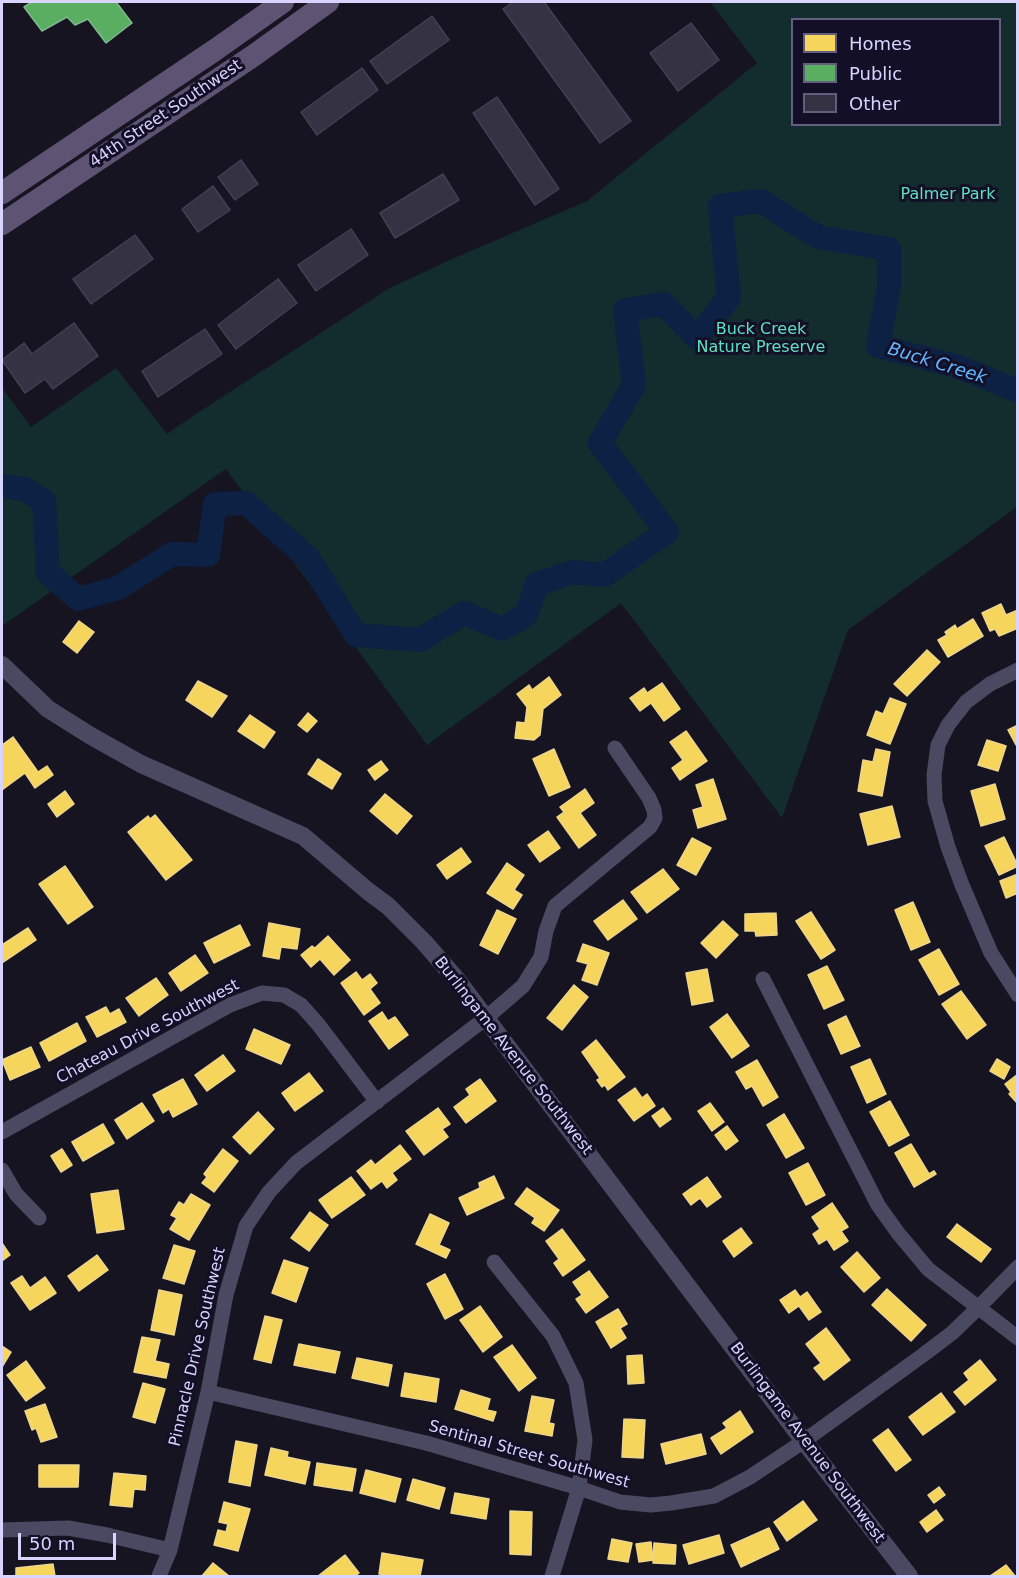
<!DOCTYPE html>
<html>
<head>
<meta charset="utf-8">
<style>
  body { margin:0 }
  #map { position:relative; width:1019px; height:1578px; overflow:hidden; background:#161421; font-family:"DejaVu Sans",sans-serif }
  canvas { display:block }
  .frame { position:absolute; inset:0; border:3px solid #d9d4ff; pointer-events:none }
  .legend { position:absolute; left:791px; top:18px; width:210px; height:108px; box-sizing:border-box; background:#130f26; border:2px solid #625e7d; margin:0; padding:8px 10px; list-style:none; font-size:18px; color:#d9d4ff }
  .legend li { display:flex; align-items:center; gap:12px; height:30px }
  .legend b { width:30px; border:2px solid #625e7d }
  .scale { position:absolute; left:18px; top:1533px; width:98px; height:27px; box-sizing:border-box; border:3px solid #d9d4ff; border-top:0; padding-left:8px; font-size:18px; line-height:21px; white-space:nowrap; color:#d9d4ff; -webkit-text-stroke:4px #130f26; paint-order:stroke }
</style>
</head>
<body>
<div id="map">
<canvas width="1019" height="1578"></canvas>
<div class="frame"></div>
<ul class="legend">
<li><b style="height:16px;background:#f6d55c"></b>Homes</li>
<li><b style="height:16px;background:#5aae61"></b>Public</li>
<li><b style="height:16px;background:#343243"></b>Other</li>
</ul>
<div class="scale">50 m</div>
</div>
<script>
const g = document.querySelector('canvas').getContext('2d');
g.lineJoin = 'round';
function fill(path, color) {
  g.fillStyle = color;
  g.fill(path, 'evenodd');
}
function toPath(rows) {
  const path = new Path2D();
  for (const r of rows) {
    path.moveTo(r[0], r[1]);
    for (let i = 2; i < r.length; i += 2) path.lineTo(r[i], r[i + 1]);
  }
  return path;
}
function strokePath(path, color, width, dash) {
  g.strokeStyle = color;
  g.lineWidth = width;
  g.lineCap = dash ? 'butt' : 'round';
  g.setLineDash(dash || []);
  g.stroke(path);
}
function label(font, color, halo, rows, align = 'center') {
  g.font = font + ' "DejaVu Sans",sans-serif';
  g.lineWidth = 6;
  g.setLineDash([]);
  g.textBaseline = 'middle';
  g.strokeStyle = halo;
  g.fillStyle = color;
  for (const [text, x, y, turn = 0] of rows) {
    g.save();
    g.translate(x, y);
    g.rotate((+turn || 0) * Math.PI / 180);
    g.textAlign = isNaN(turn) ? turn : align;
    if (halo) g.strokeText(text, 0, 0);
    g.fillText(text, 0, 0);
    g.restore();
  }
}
fill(toPath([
  [710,2,1017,2,1017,507,848,630,782,818,621,603,427,745,226,469,2,626,2,388,31,427,116,368,167,434,187,420,388,289,452,259,587,201,757,63],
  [792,20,1000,20,1000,124,792,124]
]), '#132c2d');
const homes = toPath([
  [1001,604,1006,615,1018,610,1018,628,999,636,995,629,990,631,982,613,1001,604],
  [973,619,983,636,948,657,938,640,947,635,945,632,955,625,957,629,973,619],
  [79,621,94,632,77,653,63,642,79,621],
  [927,650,940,662,907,696,894,684,927,650],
  [549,677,561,695,543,709,540,735,534,740,515,738,517,722,525,723,527,707,517,694,529,685,532,690,549,677],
  [198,681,227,696,212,717,186,700,198,681],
  [662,683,680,709,664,721,651,703,640,711,630,698,644,688,647,693,662,683],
  [890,698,906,704,890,744,867,735,876,711,883,714,890,698],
  [308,713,317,721,307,732,298,725,308,713],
  [250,715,275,732,264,748,238,731,250,715],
  [1018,725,1018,744,1016,745,1008,730,1018,725],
  [686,731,707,761,680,780,672,768,683,760,670,742,686,731],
  [13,737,38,772,47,766,53,775,35,788,25,773,2,790,2,745,13,737],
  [987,740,1006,746,998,771,978,765,987,740],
  [554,749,570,787,549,796,533,759,554,749],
  [876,749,890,752,882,796,858,791,863,760,873,762,876,749],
  [318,759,341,774,332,789,308,774,318,759],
  [381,761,388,770,375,780,368,770,381,761],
  [713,779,726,819,698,828,693,810,703,807,696,785,713,779],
  [995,784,1005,819,981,826,971,791,995,784],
  [585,789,594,803,580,813,596,835,579,848,557,817,564,812,560,807,585,789],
  [65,791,74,804,57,817,48,804,65,791],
  [385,794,412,816,397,834,370,811,385,794],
  [892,806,900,837,868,845,860,814,892,806],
  [155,815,192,860,166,880,128,832,148,816,150,819,155,815],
  [548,831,560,848,540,862,528,845,548,831],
  [1004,837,1018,866,999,875,985,846,1004,837],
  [692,838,711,848,696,875,677,865,692,838],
  [461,848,471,862,447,879,437,865,461,848],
  [507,863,524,875,514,890,522,895,513,909,487,893,507,863],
  [65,866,93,907,68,924,39,884,65,866],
  [663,869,679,889,647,913,631,892,663,869],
  [1018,874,1018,893,1006,898,1000,881,1018,874],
  [623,900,637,919,608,940,594,921,623,900],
  [913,902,930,942,911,950,895,910,913,902],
  [497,910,516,919,498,954,480,945,497,910],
  [811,912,835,950,821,959,796,921,811,912],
  [776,913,777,935,756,936,755,931,745,931,745,914,776,913],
  [723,921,738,935,716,958,701,943,723,921],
  [269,923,300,929,297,949,281,947,279,959,263,956,269,923],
  [240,925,250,945,214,963,204,943,240,925],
  [28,928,36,940,2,963,2,945,28,928],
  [328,936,350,960,334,975,320,959,311,967,301,955,312,946,315,948,328,936],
  [583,944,609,953,597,985,582,980,588,964,577,961,583,944],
  [939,949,959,984,939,995,919,960,939,949],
  [195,955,208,973,181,991,169,973,195,955],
  [827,966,844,1000,824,1009,808,975,827,966],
  [707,969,713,1001,692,1005,686,973,707,969],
  [356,972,362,980,370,974,377,983,370,989,380,1003,364,1015,341,983,356,972],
  [156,978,168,995,139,1016,126,998,156,978],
  [574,985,588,997,562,1030,547,1018,574,985],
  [961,991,986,1025,967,1039,942,1004,961,991],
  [106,1007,110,1014,119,1009,126,1022,97,1037,86,1017,106,1007],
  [382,1012,388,1021,395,1017,408,1035,389,1049,369,1021,382,1012],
  [727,1014,749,1046,732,1058,710,1027,727,1014],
  [846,1016,860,1046,841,1054,828,1025,846,1016],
  [77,1023,86,1041,49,1061,40,1043,77,1023],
  [254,1029,290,1045,281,1064,246,1049,254,1029],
  [596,1040,625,1077,608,1090,605,1085,602,1087,597,1080,600,1078,582,1052,596,1040],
  [31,1047,40,1067,10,1080,2,1060,31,1047],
  [223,1055,235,1071,207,1091,195,1075,223,1055],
  [870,1059,886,1094,867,1103,851,1067,870,1059],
  [997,1059,1010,1067,1004,1079,990,1071,997,1059],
  [757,1060,778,1097,763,1106,752,1086,746,1089,736,1072,757,1060],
  [309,1073,323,1091,295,1111,282,1093,309,1073],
  [1018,1074,1018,1104,1009,1094,1011,1092,1005,1084,1018,1074],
  [183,1079,197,1104,173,1117,169,1109,163,1113,153,1095,183,1079],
  [480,1079,496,1101,466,1123,454,1107,470,1095,466,1089,480,1079],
  [635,1088,642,1098,647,1094,655,1106,634,1121,618,1100,635,1088],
  [890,1101,909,1135,889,1146,870,1112,890,1101],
  [142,1103,154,1121,127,1139,115,1120,142,1103],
  [710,1103,724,1122,712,1131,698,1111,710,1103],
  [438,1108,450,1124,442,1129,448,1137,424,1155,406,1131,438,1108],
  [663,1108,671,1119,660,1127,652,1116,663,1108],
  [258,1112,274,1129,250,1154,233,1137,258,1112],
  [784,1114,804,1148,786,1158,767,1125,784,1114],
  [103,1124,114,1143,83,1161,72,1142,103,1124],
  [727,1126,738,1141,726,1150,715,1135,727,1126],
  [911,1144,929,1174,934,1171,936,1174,914,1187,895,1153,911,1144],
  [400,1145,411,1159,392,1173,397,1180,387,1188,382,1181,371,1189,357,1171,371,1160,375,1165,400,1145],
  [62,1149,72,1165,61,1172,51,1156,62,1149],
  [223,1149,238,1161,214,1192,202,1183,207,1177,204,1174,223,1149],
  [808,1163,825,1195,806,1205,789,1173,808,1163],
  [494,1176,504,1198,467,1215,459,1198,480,1188,479,1183,494,1176],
  [351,1177,365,1195,332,1218,319,1200,351,1177],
  [707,1177,721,1197,707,1207,700,1198,691,1205,683,1194,707,1177],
  [527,1188,559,1210,544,1231,532,1223,535,1218,515,1204,527,1188],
  [118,1190,124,1229,97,1233,91,1194,118,1190],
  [191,1194,210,1205,189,1240,170,1229,177,1218,171,1215,179,1202,184,1205,191,1194],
  [832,1203,848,1227,841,1231,848,1241,834,1250,827,1239,819,1244,813,1234,820,1229,812,1217,832,1203],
  [310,1212,328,1225,309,1251,291,1238,310,1212],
  [430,1214,449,1223,439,1245,450,1250,446,1258,416,1244,430,1214],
  [957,1224,991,1249,981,1262,947,1237,957,1224],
  [741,1228,752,1243,734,1257,723,1241,741,1228],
  [562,1229,585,1260,563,1276,554,1263,559,1259,546,1241,562,1229],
  [2,1243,10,1255,2,1261,2,1243],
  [174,1245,195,1251,184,1284,163,1278,174,1245],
  [857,1252,880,1278,864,1292,841,1267,857,1252],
  [97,1255,108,1270,79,1291,68,1276,97,1255],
  [284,1260,308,1268,296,1302,272,1293,284,1260],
  [589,1271,608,1297,586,1313,576,1299,582,1295,573,1282,589,1271],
  [445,1274,463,1309,445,1319,427,1284,445,1274],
  [22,1276,30,1288,45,1277,56,1293,30,1310,11,1283,22,1276],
  [887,1289,926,1325,911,1341,872,1305,887,1289],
  [159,1290,182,1295,174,1335,151,1330,159,1290],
  [795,1290,800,1297,807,1292,821,1312,809,1320,799,1306,789,1313,780,1300,795,1290],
  [480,1306,502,1337,483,1352,460,1320,480,1306],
  [618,1309,627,1324,620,1328,626,1338,611,1348,596,1322,618,1309],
  [265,1316,282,1320,271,1363,254,1359,265,1316],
  [826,1328,850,1360,824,1380,814,1368,821,1363,806,1344,826,1328],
  [142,1337,160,1340,155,1361,169,1364,166,1378,134,1372,142,1337],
  [299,1344,340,1352,335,1373,294,1365,299,1344],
  [512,1345,536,1378,519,1391,494,1357,512,1345],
  [2,1346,11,1352,2,1367,2,1346],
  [642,1355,644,1383,628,1384,627,1356,642,1355],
  [357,1358,392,1365,388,1386,352,1378,357,1358],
  [980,1360,996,1380,965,1405,954,1392,969,1380,964,1373,980,1360],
  [26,1361,45,1388,26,1401,7,1375,26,1361],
  [405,1373,439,1379,436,1402,401,1396,405,1373],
  [143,1383,165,1389,155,1423,133,1417,143,1383],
  [461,1390,490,1399,487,1410,496,1412,493,1421,455,1409,461,1390],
  [941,1393,955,1412,923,1435,909,1417,941,1393],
  [532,1396,554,1400,549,1423,554,1424,552,1436,525,1431,532,1396],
  [45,1404,57,1437,41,1442,36,1428,32,1430,25,1411,45,1404],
  [740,1411,753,1432,721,1454,711,1438,727,1428,723,1423,740,1411],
  [624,1419,645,1420,643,1458,622,1457,624,1419],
  [888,1429,911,1460,896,1471,873,1440,888,1429],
  [701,1434,706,1454,666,1464,661,1444,701,1434],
  [236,1441,257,1445,250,1486,229,1482,236,1441],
  [271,1448,288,1452,287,1457,310,1462,305,1484,265,1475,271,1448],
  [317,1463,356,1469,352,1491,314,1485,317,1463],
  [39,1465,79,1465,78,1487,39,1487,39,1465],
  [366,1470,401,1479,395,1502,360,1493,366,1470],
  [114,1473,146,1476,145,1490,134,1489,132,1507,110,1505,114,1473],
  [413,1479,445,1488,439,1509,407,1500,413,1479],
  [939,1487,945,1495,934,1503,928,1495,939,1487],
  [455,1493,489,1499,486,1519,451,1513,455,1493],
  [803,1501,817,1520,787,1541,774,1522,803,1501],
  [224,1502,250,1509,238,1551,214,1545,218,1530,226,1532,228,1524,219,1522,224,1502],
  [936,1510,943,1520,927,1532,920,1522,936,1510],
  [510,1511,532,1512,531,1555,510,1554,510,1511],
  [769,1528,779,1549,741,1567,731,1545,769,1528],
  [719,1535,724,1553,689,1564,683,1545,719,1535],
  [612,1539,632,1543,628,1562,608,1559,612,1539],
  [651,1542,653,1560,639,1562,636,1544,651,1542],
  [654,1543,676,1545,675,1564,653,1563,654,1543],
  [382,1553,423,1560,420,1576,394,1576,379,1574,382,1553],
  [345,1555,359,1573,355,1576,318,1576,345,1555],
  [213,1563,229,1576,202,1576,213,1563],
  [53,1564,55,1576,16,1576,16,1568,53,1564],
  [1006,1565,1015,1576,990,1576,1006,1565]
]);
fill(homes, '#f6d55c');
strokePath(homes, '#edd58d', 1.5);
const public = toPath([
  [32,2,116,2,132,23,106,43,88,19,75,25,67,17,42,31,24,7,32,2]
]);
fill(public, '#5aae61');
strokePath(public, '#80b990', 1.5);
strokePath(toPath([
  [2,486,24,489,44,501,48,573,78,599,118,588,172,554,208,555,215,504,246,503,308,558,356,635,420,640,464,613,502,629,526,615,537,584,573,572,604,575,667,532,600,443,634,385,625,310,664,304,697,338,729,297,720,206,761,201,818,237,889,249,889,286,878,346,959,367,1018,391]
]), '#0d2144', 24);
const building = toPath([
  [513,2,544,2,631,121,600,143,503,9,513,2],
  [432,16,449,40,387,84,370,61,432,16],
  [691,23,719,60,678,91,650,53,691,23],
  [362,68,378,90,317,135,301,112,362,68],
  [497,97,559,189,535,205,473,113,497,97],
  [241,160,258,184,235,200,218,177,241,160],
  [443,174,459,200,395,238,380,213,443,174],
  [213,186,230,210,198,232,182,209,213,186],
  [351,229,368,255,316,291,298,265,351,229],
  [135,235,153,259,91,304,73,279,135,235],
  [278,279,297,303,236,349,218,325,278,279],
  [74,323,98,356,53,389,45,379,25,393,2,360,24,343,32,354,74,323],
  [205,329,222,354,158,397,142,371,205,329]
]);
fill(building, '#343243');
strokePath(building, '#433f54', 1.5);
strokePath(toPath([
  [1018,670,990,684,966,702,948,725,938,745,934,775,935,801,948,847,962,885,991,953,1018,995],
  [763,979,878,1205,898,1233,928,1269,1018,1338],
  [2,1132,230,1005,262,993,284,995,301,1005,318,1024,377,1102],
  [2,1170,16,1194,39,1218],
  [494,1262,553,1336,576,1383,585,1440,579,1488,552,1576],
  [208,1392,426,1443,579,1488,620,1502,651,1505,671,1503,714,1496,750,1477,804,1441,923,1355,952,1333,978,1308,1018,1267],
  [2,1530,68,1528,107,1535,170,1550],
  [159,1576,170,1550,208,1392,226,1295,246,1226,269,1192,296,1163,486,1018,523,986,541,957,546,931,555,906,650,827,655,818,654,810,649,798,615,748]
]), '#4a4962', 15);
strokePath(toPath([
  [2,665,48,709,91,736,141,764,303,836,369,892,388,906,424,942,457,980,804,1441,909,1576]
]), '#4a4962', 18);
strokePath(toPath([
  [2,193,215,50,283,2],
  [2,224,253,56,328,2]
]), '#5e5373', 22);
label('16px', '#d9d4ff', '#130f26', [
  ["44th Street Southwest",166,114,-34],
  ["Chateau Drive Southwest",148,1032,-28],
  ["Burlingame Avenue Southwest",513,1056,52],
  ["Pinnacle Drive Southwest",198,1347,-77],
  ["Burlingame Avenue Southwest",807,1443,53],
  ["Sentinal Street Southwest",529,1455,16]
]);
label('16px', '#5fe0c0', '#130f26', [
  ["Palmer Park",948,195],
  ["Buck Creek",761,330],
  ["Nature Preserve",761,348]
]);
label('italic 18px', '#62b6ff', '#130f26', [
  ["Buck Creek",937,364,17]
]);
</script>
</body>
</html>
